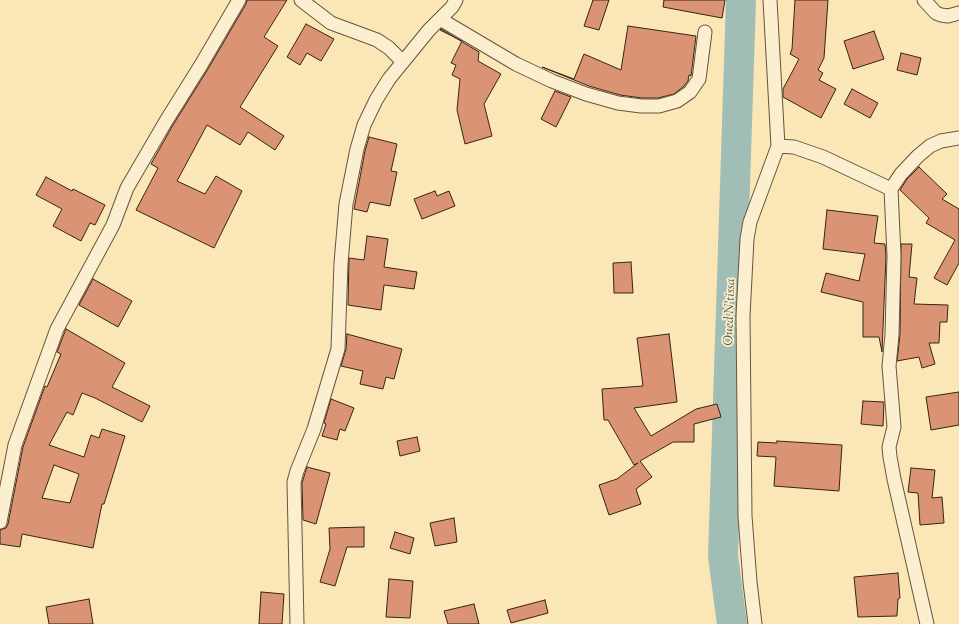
<!DOCTYPE html>
<html>
<head>
<meta charset="utf-8">
<style>
  body { margin:0 }
  canvas { display:block; background:#fbe6b6 }
</style>
</head>
<body>
<canvas width="959" height="624"></canvas>
<script>
const g = document.querySelector('canvas').getContext('2d');
g.lineJoin = 'round';
function toPath(rows) {
  const path = new Path2D();
  for (const r of rows) {
    path.moveTo(r[0], r[1]);
    for (let i = 2; i < r.length; i += 2) path.lineTo(r[i], r[i + 1]);
  }
  return path;
}
function strokePath(path, color, width, dash) {
  g.strokeStyle = color;
  g.lineWidth = width;
  g.lineCap = dash ? 'butt' : 'round';
  g.setLineDash(dash || []);
  g.stroke(path);
}
function fill(path, color) {
  g.fillStyle = color;
  g.fill(path, 'evenodd');
}
function label(font, color, halo, rows, align = 'center') {
  g.font = font + ' "Sorts Mill Goudy",serif';
  g.lineWidth = 3.5;
  g.setLineDash([]);
  g.textBaseline = 'middle';
  g.strokeStyle = halo;
  g.fillStyle = color;
  for (const [text, x, y, turn = 0] of rows) {
    g.save();
    g.translate(x, y);
    g.rotate((+turn || 0) * Math.PI / 180);
    g.textAlign = isNaN(turn) ? turn : align;
    if (halo) g.strokeText(text, 0, 0);
    g.fillText(text, 0, 0);
    g.restore();
  }
}
strokePath(toPath([
  [732,624,723,556,741,0]
]), '#a0beb6', 30);
const building = toPath([
  [247,0,287,0,264,37,278,46,240,107,284,136,275,150,248,132,240,145,207,125,177,181,205,194,216,176,242,191,214,248,136,210,158,168,151,164,173,125,208,69,246,4,247,0],
  [593,0,609,0,599,30,584,26,593,0],
  [664,0,725,0,722,18,663,7,664,0],
  [795,0,828,0,824,58,818,70,823,73,819,80,836,89,821,118,783,97,783,89,799,59,790,54,792,49,795,0],
  [306,24,334,39,321,61,307,53,300,65,287,57,306,24],
  [628,26,696,36,691,76,689,75,688,81,684,86,674,94,658,98,642,98,620,95,589,86,542,67,574,79,584,54,621,70,628,26],
  [441,29,479,52,478,61,501,74,484,104,492,136,465,144,457,110,460,79,452,75,456,65,451,63,462,41,440,30,441,29],
  [874,31,884,59,853,69,844,41,874,31],
  [901,53,921,58,917,75,897,70,901,53],
  [852,89,878,103,870,118,844,104,852,89],
  [555,91,571,97,556,127,541,119,555,91],
  [369,137,397,144,391,171,397,172,390,206,370,202,367,212,354,209,365,151,369,137],
  [919,167,947,194,942,199,959,209,959,263,947,285,934,278,955,240,926,223,929,218,900,190,907,179,919,167],
  [46,177,72,191,73,189,105,205,95,225,90,223,81,241,53,226,62,209,36,195,46,177],
  [435,191,437,196,449,191,455,206,422,219,414,199,435,191],
  [827,210,878,216,874,243,885,244,886,256,882,352,879,337,863,337,863,302,821,292,826,273,859,281,865,254,823,249,827,210],
  [367,236,388,239,384,267,417,272,414,289,384,285,381,310,348,305,349,258,364,260,367,236],
  [901,244,912,244,909,277,917,278,914,304,948,305,947,322,940,322,939,343,929,343,935,364,922,368,919,357,897,361,900,335,901,244],
  [631,262,633,293,614,293,613,263,631,262],
  [93,279,132,301,118,327,79,305,93,279],
  [66,329,125,363,112,387,150,406,142,422,95,398,82,393,73,415,67,412,49,445,84,457,91,435,99,438,102,429,125,436,104,504,102,504,93,548,22,534,20,547,0,544,0,530,6,528,8,524,23,447,45,386,47,387,61,354,57,352,66,329],
  [54,465,79,474,70,503,42,498,54,465],
  [347,334,402,349,394,379,386,377,383,389,360,384,363,371,341,366,346,349,347,334],
  [669,334,677,402,634,408,651,436,696,409,717,404,721,417,694,424,694,442,673,442,640,461,652,477,636,489,641,504,609,515,599,485,617,479,638,463,634,465,608,420,604,420,602,389,643,386,637,338,669,334],
  [959,392,959,425,931,430,926,397,959,392],
  [331,399,354,408,345,431,340,429,337,440,322,436,326,424,324,423,331,399],
  [863,401,884,402,883,426,861,424,863,401],
  [417,437,420,451,400,456,397,441,417,437],
  [777,441,842,445,839,491,774,486,776,457,757,456,758,442,777,443,777,441],
  [307,467,330,473,316,524,303,520,302,483,307,467],
  [911,468,935,470,932,498,942,497,944,523,920,525,918,493,908,492,911,468],
  [454,518,457,542,435,546,430,523,454,518],
  [364,527,364,547,347,547,335,586,320,582,330,549,329,528,364,527],
  [395,532,414,538,410,554,390,548,395,532],
  [898,573,900,598,898,599,897,616,858,617,854,577,898,573],
  [389,579,413,581,410,618,386,617,389,579],
  [261,592,284,594,282,624,259,624,261,592],
  [89,599,93,624,49,624,46,607,89,599],
  [545,600,548,613,511,623,507,610,545,600],
  [474,604,479,624,448,624,444,611,474,604]
]);
fill(building, '#da9473');
strokePath(building, '#372416', 1);
const street = toPath([
  [301,0,331,23,377,40,389,48,402,61],
  [924,0,936,13,941,15,948,16,959,13],
  [440,19,516,64,552,81,586,94,618,103,641,106,659,106,677,101,690,92,699,79,705,32],
  [778,146,794,147,823,157,891,189],
  [0,522,15,445,57,329,113,225,127,188,166,121,201,65,239,0],
  [297,624,294,482,297,471,314,429,338,349,341,263,346,204,357,149,364,125,376,100,389,79,429,30,452,7,456,0],
  [755,624,750,582,745,516,743,316,747,239,750,222,778,146,770,0],
  [927,624,894,479,890,457,889,447,894,427,889,366,892,335,894,256,891,189,901,174,918,156,930,146,941,141,959,138]
]);
strokePath(street, '#68543e', 15);
strokePath(street, '#fcefd0', 13);
label('italic 13px', '#565246', '#fcefd0', [
  ["Oued N'tissa",731,312,-88]
]);
</script>
</body>
</html>
